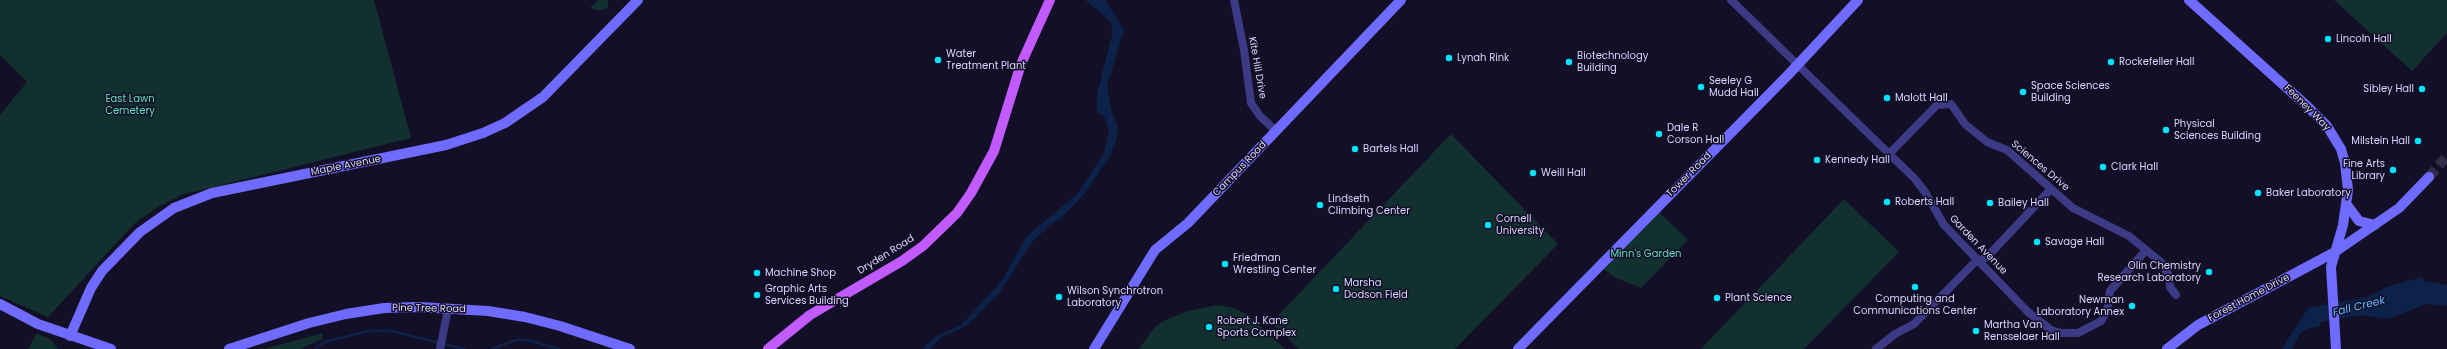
<!DOCTYPE html>
<html>
<head>
<meta charset="utf-8">
<style>
  body { margin:0 }
  canvas { display:block; background:#130f26 }
</style>
</head>
<body>
<canvas width="2447" height="349"></canvas>
<script>
const g = document.querySelector('canvas').getContext('2d');
g.lineJoin = 'round';
function fill(path, color) {
  g.fillStyle = color;
  g.fill(path, 'evenodd');
}
function toPath(rows) {
  const path = new Path2D();
  for (const r of rows) {
    path.moveTo(r[0], r[1]);
    for (let i = 2; i < r.length; i += 2) path.lineTo(r[i], r[i + 1]);
  }
  return path;
}
function strokePath(path, color, width, dash) {
  g.strokeStyle = color;
  g.lineWidth = width;
  g.lineCap = dash ? 'butt' : 'round';
  g.setLineDash(dash || []);
  g.stroke(path);
}
function label(font, color, halo, rows, align = 'center') {
  g.font = font + ' Poppins,sans-serif';
  g.lineWidth = 3;
  g.setLineDash([]);
  g.textBaseline = 'middle';
  g.strokeStyle = halo;
  g.fillStyle = color;
  for (const [text, x, y, turn = 0] of rows) {
    g.save();
    g.translate(x, y);
    g.rotate((+turn || 0) * Math.PI / 180);
    g.textAlign = isNaN(turn) ? turn : align;
    if (halo) g.strokeText(text, 0, 0);
    g.fillText(text, 0, 0);
    g.restore();
  }
}
fill(toPath([
  [0,0,374,0,411,138,181,195,158,207,135,223,48,317,0,296,0,115,27,82,0,55],
  [598,0,608,0,608,8,599,11,590,8],
  [2334,0,2447,0,2447,33,2412,71],
  [1451,134,1558,244,1455,349,1299,349,1271,323],
  [1844,199,1899,252,1804,349,1701,349],
  [1659,212,1688,240,1641,288,1616,278,1603,269],
  [1218,305,1234,308,1248,315,1285,349,1139,349,1154,328,1162,322,1187,311],
  [37,333,51,340,58,349,28,349],
  [323,333,322,339,300,349,264,349]
]), '#12302f');
fill(toPath([
  [1085,0,1105,0,1124,30,1107,85,1111,108,1118,128,1116,141,1110,156,1082,197,1061,218,1051,224,1033,241,998,295,966,326,940,338,930,349,922,349,936,336,961,325,989,295,1003,279,1026,237,1078,193,1104,153,1109,130,1104,116,1097,113,1097,94,1113,31,1110,21],
  [2422,277,2424,281,2447,285,2447,306,2427,304,2387,319,2361,315,2321,322,2320,326,2306,329,2299,335,2292,349,2282,349,2308,308,2367,297,2387,287]
]), '#0c2248');
strokePath(toPath([
  [315,349,324,342,369,331,391,331,464,349],
  [492,349,516,340,528,340,559,349]
]), '#0c2248', 2.5);
strokePath(toPath([
  [2429,177,2447,156]
]), '#312d47', 10, [10, 5]);
strokePath(toPath([
  [1234,0,1244,50,1251,103,1260,116,1276,131],
  [1731,0,1915,179,1925,192,1944,225,2028,312,2051,330,2061,333,2078,333,2101,321,2107,311,2110,291,2146,250],
  [1889,154,1937,105,1951,104,1965,124,1987,142,2007,150,2073,208,2129,236,2162,263,2169,276,2170,287,2176,295],
  [440,349,448,309],
  [1876,349,1895,334,1914,324,1974,263,1987,257,2051,189]
]), '#3d3a85', 8);
strokePath(toPath([
  [2189,0,2307,106,2327,126,2341,149,2345,163,2348,190,2343,225,2331,267,2336,349],
  [2347,205,2359,221,2375,225],
  [0,304,38,324,111,349],
  [70,336,91,288,102,271,140,232,174,208,212,193,446,145,483,133,505,123,543,97,638,0],
  [229,349,309,323,346,314,384,308,419,307,488,311,525,317,560,326,630,349],
  [1094,349,1155,250,1188,223,1401,0],
  [1518,349,1788,75,1858,0],
  [2167,349,2198,325,2335,252,2399,208,2429,177]
]), '#6f6bff', 10);
strokePath(toPath([
  [768,349,810,315,902,261,923,246,957,213,971,193,994,151,1021,64,1050,0]
]), '#c25bff', 10);
for (const [x, y, r, color] of [
  [2328,39,4,"#00e5ff"],
  [1449,58,4,"#00e5ff"],
  [938,60,4,"#00e5ff"],
  [1569,62,4,"#00e5ff"],
  [2111,62,4,"#00e5ff"],
  [1701,87,4,"#00e5ff"],
  [2422,89,4,"#00e5ff"],
  [2023,92,4,"#00e5ff"],
  [1887,98,4,"#00e5ff"],
  [2166,130,4,"#00e5ff"],
  [1659,134,4,"#00e5ff"],
  [2418,141,4,"#00e5ff"],
  [1355,149,4,"#00e5ff"],
  [1817,160,4,"#00e5ff"],
  [2103,167,4,"#00e5ff"],
  [2393,170,4,"#00e5ff"],
  [1533,173,4,"#00e5ff"],
  [2258,193,4,"#00e5ff"],
  [1887,202,4,"#00e5ff"],
  [1990,203,4,"#00e5ff"],
  [1320,205,4,"#00e5ff"],
  [1488,225,4,"#00e5ff"],
  [2037,242,4,"#00e5ff"],
  [1225,264,4,"#00e5ff"],
  [2209,272,4,"#00e5ff"],
  [757,273,4,"#00e5ff"],
  [1915,287,4,"#00e5ff"],
  [1336,289,4,"#00e5ff"],
  [757,295,4,"#00e5ff"],
  [1059,297,4,"#00e5ff"],
  [1717,298,4,"#00e5ff"],
  [2132,306,4,"#00e5ff"],
  [1209,327,4,"#00e5ff"],
  [1976,331,4,"#00e5ff"]
]) {
  const dot = new Path2D();
  dot.arc(x, y, r, 0, 2 * Math.PI);
  g.fillStyle = color;
  g.fill(dot);
  strokePath(dot, '#130f26', 1.5);
}
label('10px', '#d9d4ff', '#130f26', [
  ["Lincoln Hall",2336,39],
  ["Water",946,54],
  ["Treatment Plant",946,66],
  ["Biotechnology",1577,56],
  ["Building",1577,68],
  ["Lynah Rink",1457,58],
  ["Rockefeller Hall",2119,62],
  ["Seeley G",1709,81],
  ["Mudd Hall",1709,93],
  ["Space Sciences",2031,86],
  ["Building",2031,98],
  ["Sibley Hall",2414,89,"right"],
  ["Malott Hall",1895,98],
  ["Physical",2174,124],
  ["Sciences Building",2174,136],
  ["Dale R",1667,128],
  ["Corson Hall",1667,140],
  ["Milstein Hall",2410,141,"right"],
  ["Bartels Hall",1363,149],
  ["Kennedy Hall",1825,160],
  ["Fine Arts",2385,164,"right"],
  ["Library",2385,176,"right"],
  ["Clark Hall",2111,167],
  ["Weill Hall",1541,173],
  ["Baker Laboratory",2266,193],
  ["Lindseth",1328,199],
  ["Climbing Center",1328,211],
  ["Roberts Hall",1895,202],
  ["Bailey Hall",1998,203],
  ["Cornell",1496,219],
  ["University",1496,231],
  ["Savage Hall",2045,242],
  ["Friedman",1233,258],
  ["Wrestling Center",1233,270],
  ["Olin Chemistry",2201,266,"right"],
  ["Research Laboratory",2201,278,"right"],
  ["Machine Shop",765,273],
  ["Marsha",1344,283],
  ["Dodson Field",1344,295],
  ["Graphic Arts",765,289],
  ["Services Building",765,301],
  ["Wilson Synchrotron",1067,291],
  ["Laboratory",1067,303],
  ["Plant Science",1725,298],
  ["Computing and",1915,299,"center"],
  ["Communications Center",1915,311,"center"],
  ["Newman",2124,300,"right"],
  ["Laboratory Annex",2124,312,"right"],
  ["Robert J. Kane",1217,321],
  ["Sports Complex",1217,333],
  ["Martha Van",1984,325],
  ["Rensselaer Hall",1984,337]
], 'left');
label('10px', '#d9d4ff', '#130f26', [
  ["Kite Hill Drive",1257,68,80],
  ["Feeney Way",2307,108,45],
  ["Maple Avenue",346,166,-11],
  ["Sciences Drive",2040,166,40],
  ["Campus Road",1240,169,-46],
  ["Tower Road",1689,175,-45],
  ["Garden Avenue",1978,245,46],
  ["Dryden Road",886,255,-32],
  ["Forest Home Drive",2249,298,-28],
  ["Pine Tree Road",429,309,1]
]);
label('10px', '#5fe0c0', '#130f26', [
  ["East Lawn",130,99],
  ["Cemetery",130,111],
  ["Minn's Garden",1646,254]
]);
label('italic 11px', '#62b6ff', '#130f26', [
  ["Fall Creek",2359,307,-14]
]);
</script>
</body>
</html>
